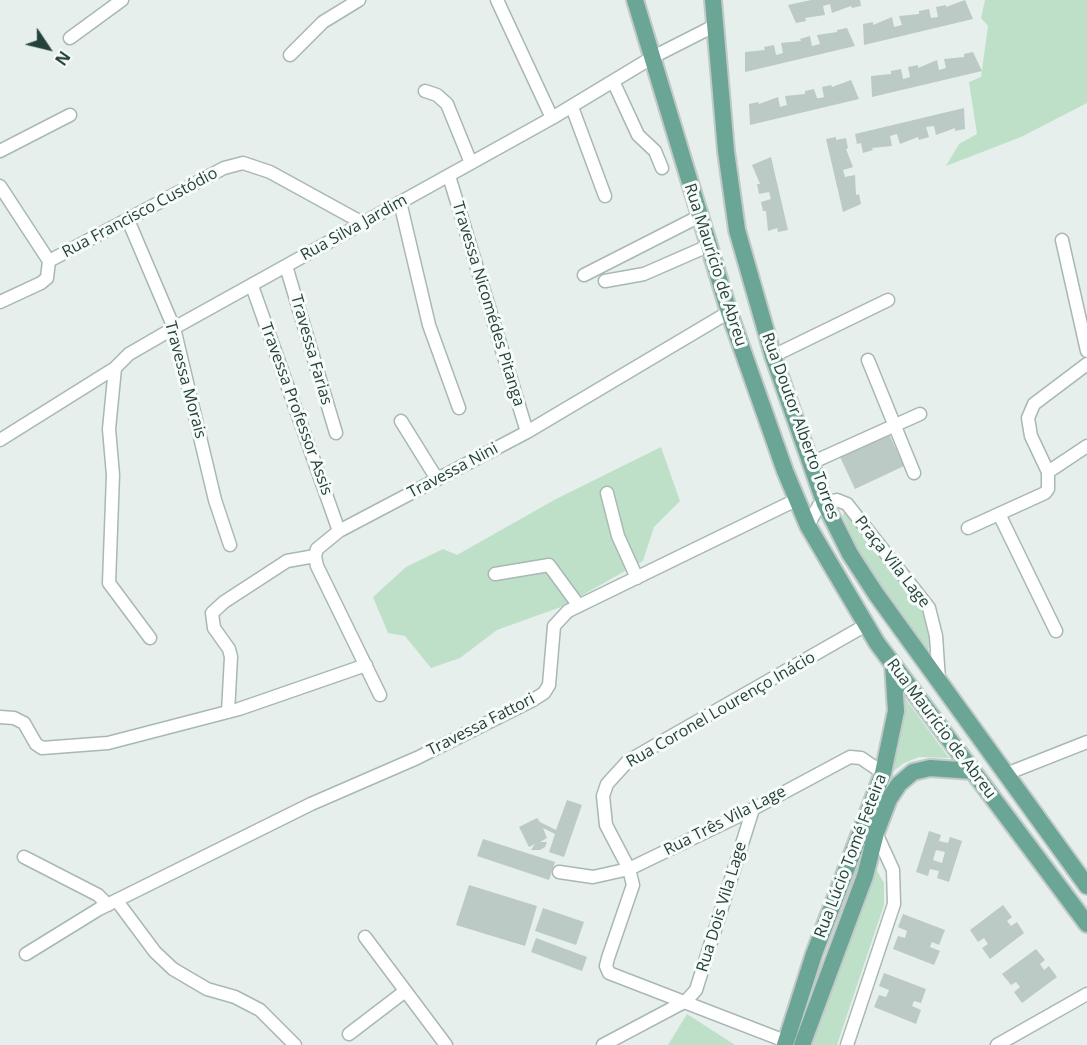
<!DOCTYPE html>
<html>
<head>
<meta charset="utf-8">
<style>
  body { margin:0 }
  #map { position:relative; width:1087px; height:1045px; overflow:hidden; background:#e6efeb; font-family:"Open Sans",sans-serif }
  canvas { display:block }
  .north { position:absolute; left:18px; top:18px; width:60px; height:60px; -webkit-text-stroke:4px #f7fbf9; paint-order:stroke; rotate:125deg; font-size:16px; font-weight:700; line-height:24px; text-align:center; color:#24423a }
  .north::after { content:''; display:block; margin:auto; width:21px; height:27px; background:#24423a; clip-path:polygon(50% 0,100% 100%,50% 72%,0 100%) }
</style>
</head>
<body>
<div id="map">
<canvas width="1087" height="1045"></canvas>
<div class="north">N</div>
</div>
<script>
const g = document.querySelector('canvas').getContext('2d');
g.lineJoin = 'round';
function fill(path, color) {
  g.fillStyle = color;
  g.fill(path, 'evenodd');
}
function toPath(rows) {
  const path = new Path2D();
  for (const r of rows) {
    path.moveTo(r[0], r[1]);
    for (let i = 2; i < r.length; i += 2) path.lineTo(r[i], r[i + 1]);
  }
  return path;
}
function strokePath(path, color, width, dash) {
  g.strokeStyle = color;
  g.lineWidth = width;
  g.lineCap = dash ? 'butt' : 'round';
  g.setLineDash(dash || []);
  g.stroke(path);
}
function label(font, color, halo, rows, align = 'center') {
  g.font = font + ' "Open Sans",sans-serif';
  g.lineWidth = 6;
  g.setLineDash([]);
  g.textBaseline = 'middle';
  g.strokeStyle = halo;
  g.fillStyle = color;
  for (const [text, x, y, turn = 0] of rows) {
    g.save();
    g.translate(x, y);
    g.rotate((+turn || 0) * Math.PI / 180);
    g.textAlign = isNaN(turn) ? turn : align;
    if (halo) g.strokeText(text, 0, 0);
    g.fillText(text, 0, 0);
    g.restore();
  }
}
fill(toPath([
  [985,0,1087,0,1087,103,1021,137,946,166,959,144,977,134,969,82,981,77,988,26,981,18],
  [661,447,680,501,654,527,643,561,561,607,497,630,460,658,431,668,405,636,388,633,373,597,406,567,443,549,457,555,556,499],
  [844,511,848,514,924,612,931,645,928,649,923,648,859,552,843,516],
  [902,694,949,758,919,757,904,763,891,773,899,746],
  [873,864,884,883,884,905,837,1045,808,1045],
  [687,1014,735,1045,668,1045]
]), '#bfe0c8');
fill(toPath([
  [811,0,860,0,861,6,852,8,851,6,832,13,830,4,823,6,825,15,805,18,806,21,796,23,788,5],
  [965,0,973,19,864,45,863,24,873,22,873,25,892,17,894,27,902,25,899,16,919,14,919,11,929,9,931,18,938,17,936,7,946,5,946,7],
  [847,28,855,46,745,72,745,52,765,50,764,47,774,45,776,55,780,54,783,53,781,43,801,41,800,39,810,36,812,46,820,44,817,35,837,32,837,30],
  [973,52,982,71,872,97,871,76,891,74,891,71,901,69,903,79,910,77,908,67,918,65,918,68,937,60,939,70,946,68,944,59,964,57,964,54],
  [851,80,859,99,750,125,749,104,758,102,759,104,778,97,780,107,787,105,785,96,805,94,805,91,814,89,817,98,820,98,824,97,822,87,831,85,832,87],
  [964,108,965,129,955,131,955,128,936,135,934,126,926,127,929,137,919,140,918,137,900,144,897,134,890,136,892,146,872,148,873,150,863,153,861,143,857,144,855,134],
  [836,137,836,140,846,138,848,148,846,149,853,167,843,170,845,177,855,175,856,195,859,194,861,204,843,212,826,139],
  [771,157,788,230,778,232,777,228,768,231,766,211,763,211,761,202,771,199,769,192,759,194,757,184,760,184,752,165],
  [889,434,904,466,855,489,840,457],
  [567,800,582,805,564,857,549,852,555,834,543,828,547,838,540,842,547,842,545,847,540,850,531,850,535,844,529,847,519,827,537,818,540,822,556,830],
  [929,831,941,835,939,841,948,843,950,837,962,841,949,882,937,878,939,871,930,869,928,876,916,872],
  [936,850,945,852,942,863,933,860],
  [483,839,555,862,549,880,477,856],
  [469,885,537,906,525,946,456,925],
  [1003,905,1012,917,1007,921,1011,926,1017,922,1024,933,990,959,982,948,988,944,984,938,978,942,970,930],
  [543,908,584,922,576,945,535,931],
  [903,914,945,930,939,945,932,942,930,947,940,951,934,965,893,949,898,936,905,938,907,931,898,927],
  [536,938,587,957,582,971,531,952],
  [1036,949,1045,960,1040,964,1044,970,1049,966,1057,977,1022,1003,1014,992,1020,987,1016,982,1011,985,1002,974],
  [884,973,926,989,921,1003,914,1001,912,1006,921,1010,916,1024,874,1007,879,995,886,997,889,990,879,986]
]), '#bbcac4');
const minor = toPath([
  [497,0,552,118],
  [70,38,122,0],
  [290,55,323,22,359,0],
  [613,81,638,135,655,151,662,168],
  [425,91,437,95,447,104,471,163],
  [572,107,605,196],
  [0,151,70,115],
  [449,176,527,432],
  [0,186,49,261],
  [400,202,429,325,459,408],
  [128,220,174,328,215,500,230,545],
  [1062,240,1087,351],
  [49,261,224,168,243,163,270,172,361,222],
  [286,266,336,433],
  [584,275,698,217],
  [605,281,644,274,708,246],
  [252,286,339,531],
  [0,302,41,283,47,278,49,261],
  [773,356,888,300],
  [868,360,914,473],
  [115,368,109,429,113,475,109,583,150,638],
  [401,421,437,479],
  [0,440,115,368,129,354,174,328,552,118,653,57,714,26],
  [811,463,920,414],
  [1048,472,1087,446],
  [607,493,618,536,637,578],
  [999,514,1056,631],
  [808,526,819,505,837,500,847,504,929,608,936,636,939,680],
  [968,528,1045,493,1048,489,1048,472,1031,436,1028,418,1034,404,1087,364],
  [495,574,549,565,579,606],
  [380,695,317,566,315,556,317,549,339,531,527,432,729,312],
  [228,712,231,657,229,649,214,628,212,613,224,602,287,561,315,556],
  [0,717,14,718,24,723,36,744,42,748,108,743,239,709,366,665],
  [1006,774,1087,742],
  [24,857,98,895,108,905],
  [559,872,593,877,629,869,753,809,850,757,861,758,883,773],
  [117,901,155,952,173,969,207,989,235,997,260,1010,295,1045],
  [365,937,446,1045],
  [26,954,99,909,311,804,417,758,533,700,544,693,549,685,554,626,568,611,796,500],
  [349,1034,404,992],
  [793,1044,609,973,606,966,608,958,633,885,629,869,606,825,603,796,607,784,628,761,866,625],
  [603,1045,686,1001,696,990,753,809],
  [847,1045,894,904,893,870,876,833],
  [997,1045,1087,994]
]);
const major = toPath([
  [635,0,729,312,785,471,808,526,877,643,1087,924],
  [713,0,726,151,737,230,773,356,825,504,850,554,876,594,1087,886],
  [785,1045,814,954,883,773,896,711,893,665],
  [802,1045,865,876,876,833,889,799,899,784,913,772,930,768,973,771]
]);
strokePath(minor, '#a8b8b2', 15);
strokePath(major, '#c2cac8', 20);
strokePath(minor, '#fff', 12);
strokePath(major, '#6aa596', 16);
label('16px', '#24423a', '#f7fbf9', [
  ["Rua Francisco Custódio",140,213,-28],
  ["Rua Silva Jardim",354,228,-29],
  ["Rua Maurício de Abreu",715,265,72],
  ["Travessa Nicomédes Pitanga",488,304,73],
  ["Travessa Farias",311,350,74],
  ["Travessa Morais",185,380,75],
  ["Travessa Professor Assis",296,409,70],
  ["Rua Doutor Alberto Torres",800,426,70],
  ["Travessa Nini",453,471,-28],
  ["Praça Vila Lage",892,562,52],
  ["Rua Coronel Lourenço Inácio",721,710,-30],
  ["Travessa Fattori",481,725,-27],
  ["Rua Maurício de Abreu",941,729,53],
  ["Rua Três Vila Lage",725,821,-27],
  ["Rua Lúcio Tomé Feteira",851,856,-69],
  ["Rua Dois Vila Lage",722,907,-73]
]);
</script>
</body>
</html>
